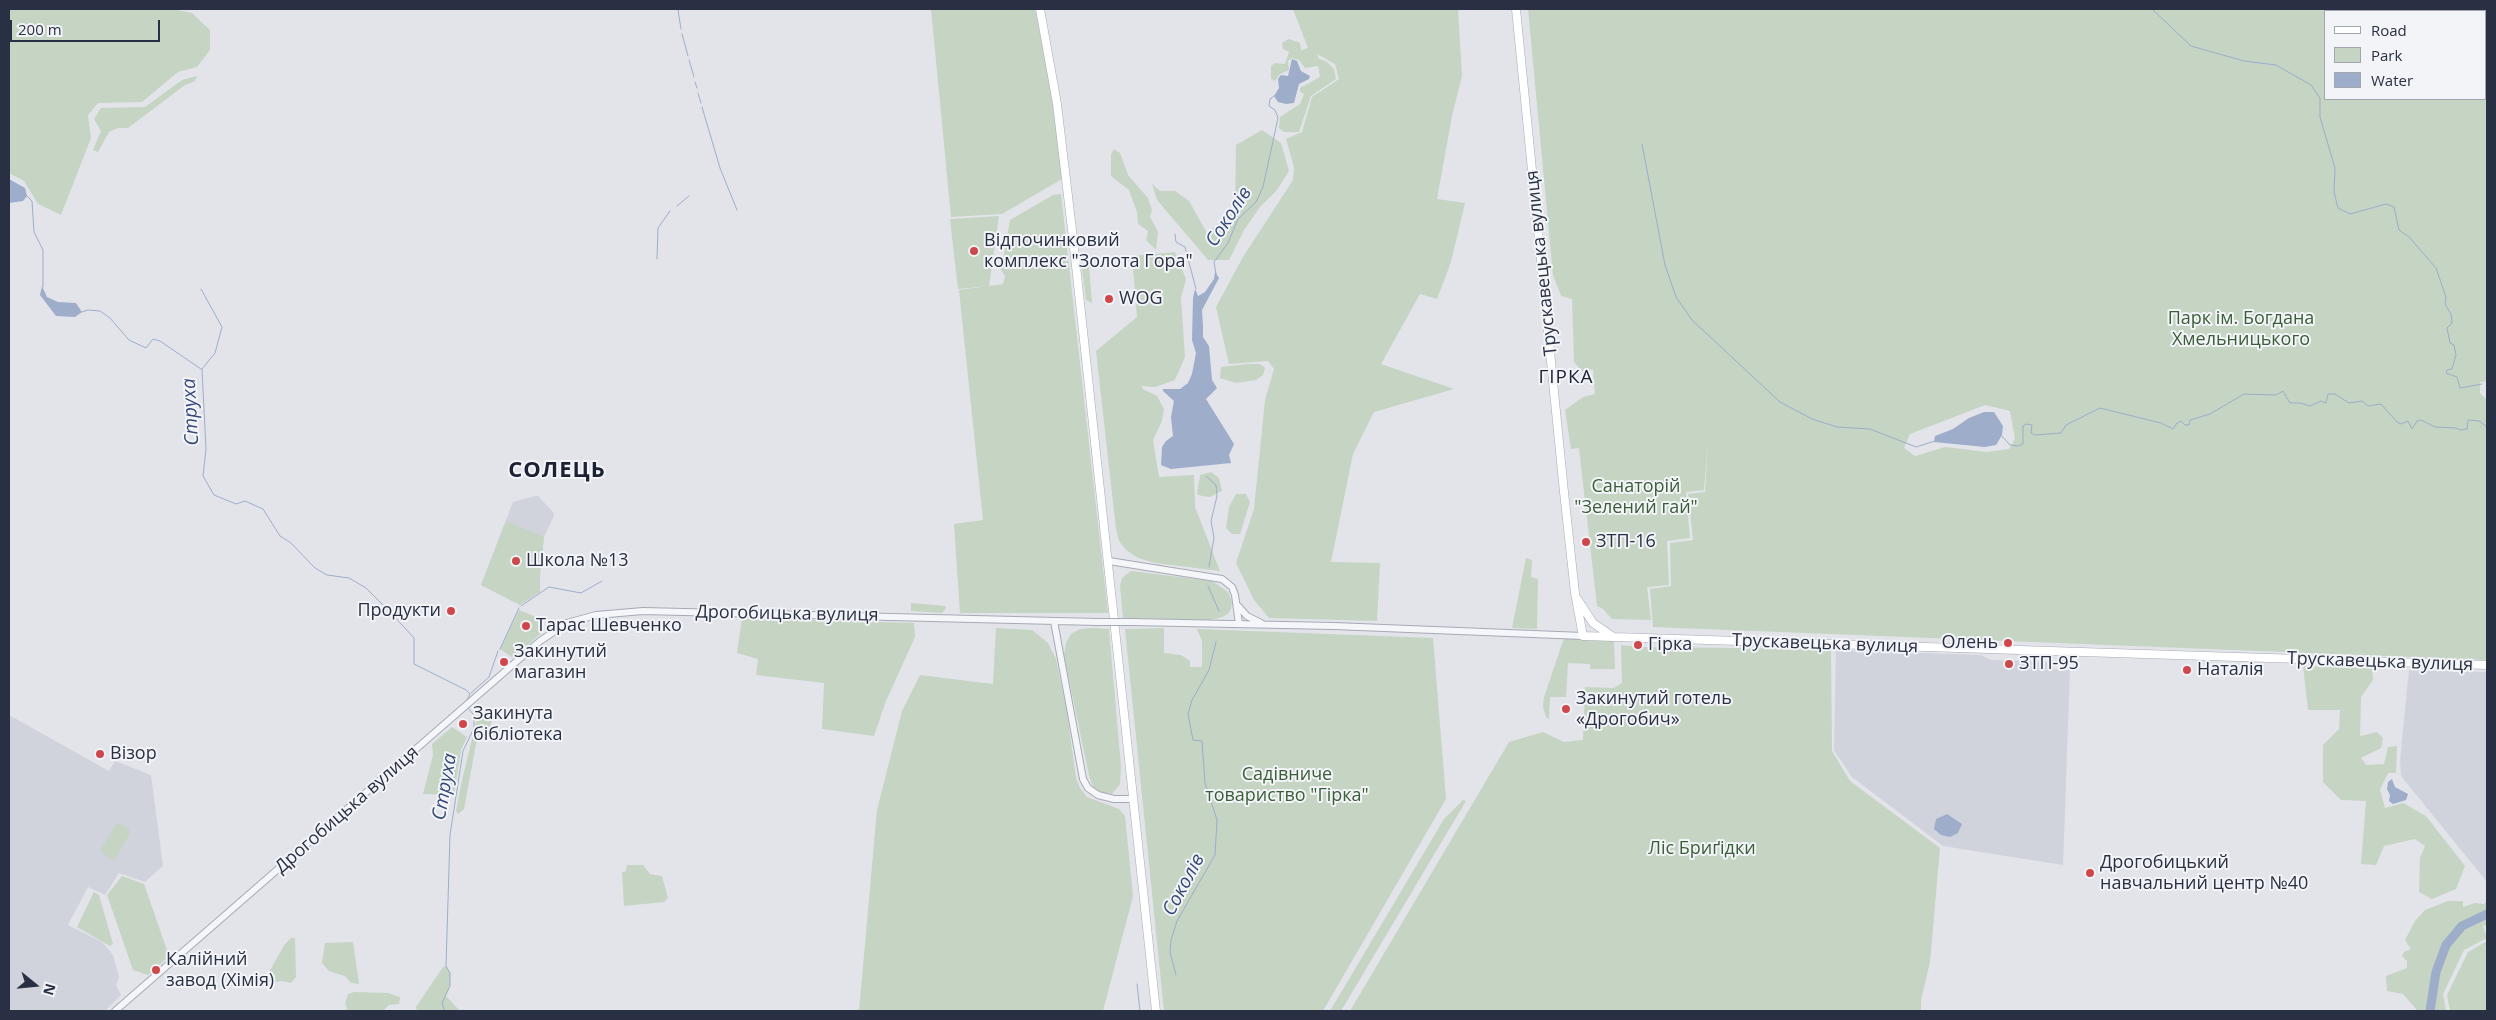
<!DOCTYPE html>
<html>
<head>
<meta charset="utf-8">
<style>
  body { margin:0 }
  #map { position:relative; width:2496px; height:1020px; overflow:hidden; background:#e2e4ea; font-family:"Open Sans",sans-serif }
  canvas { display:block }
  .frame { position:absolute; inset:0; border:10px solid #2a3043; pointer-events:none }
  .legend { position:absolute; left:2324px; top:10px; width:162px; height:90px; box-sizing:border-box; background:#f2f4f8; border:1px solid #a2a6b0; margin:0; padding:6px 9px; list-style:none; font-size:15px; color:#2a3043 }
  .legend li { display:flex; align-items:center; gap:10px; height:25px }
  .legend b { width:25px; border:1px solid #a2a6b0 }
  .north { position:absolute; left:10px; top:960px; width:50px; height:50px; -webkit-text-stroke:4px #f2f4f8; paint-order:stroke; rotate:107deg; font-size:14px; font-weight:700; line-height:20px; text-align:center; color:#2a3043 }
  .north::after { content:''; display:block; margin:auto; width:18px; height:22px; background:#2a3043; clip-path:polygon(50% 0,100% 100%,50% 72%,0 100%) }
  .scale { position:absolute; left:10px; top:20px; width:150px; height:22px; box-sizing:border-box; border:2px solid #2a3043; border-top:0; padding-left:6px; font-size:15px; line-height:18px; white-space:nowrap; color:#2a3043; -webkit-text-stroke:4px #f2f4f8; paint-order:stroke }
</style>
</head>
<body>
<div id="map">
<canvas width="2496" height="1020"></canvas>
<div class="frame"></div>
<ul class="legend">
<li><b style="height:6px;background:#fff"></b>Road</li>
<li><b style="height:14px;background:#c5d4c3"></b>Park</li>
<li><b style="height:14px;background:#9dadca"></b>Water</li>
</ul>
<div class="north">N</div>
<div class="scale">200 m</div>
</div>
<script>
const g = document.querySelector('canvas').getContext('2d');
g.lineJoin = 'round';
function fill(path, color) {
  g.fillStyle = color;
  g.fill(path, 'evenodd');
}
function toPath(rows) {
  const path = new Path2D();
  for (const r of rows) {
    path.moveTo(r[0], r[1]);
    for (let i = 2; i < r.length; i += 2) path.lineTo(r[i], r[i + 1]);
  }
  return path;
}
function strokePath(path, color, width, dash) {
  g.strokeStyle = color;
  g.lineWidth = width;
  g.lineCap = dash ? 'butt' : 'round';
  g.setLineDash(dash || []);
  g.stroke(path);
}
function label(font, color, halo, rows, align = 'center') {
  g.font = font + ' "Open Sans",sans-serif';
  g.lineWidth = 4;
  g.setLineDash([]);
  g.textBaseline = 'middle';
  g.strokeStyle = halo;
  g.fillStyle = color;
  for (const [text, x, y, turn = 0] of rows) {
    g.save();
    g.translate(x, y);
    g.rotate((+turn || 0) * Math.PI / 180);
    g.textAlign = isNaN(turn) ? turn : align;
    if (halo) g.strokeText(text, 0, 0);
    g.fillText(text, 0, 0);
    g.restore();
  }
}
fill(toPath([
  [535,496,538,496,553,512,554,516,544,537,540,574,540,592,520,605,481,585,513,502],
  [1836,650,1981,655,1991,660,2052,662,2052,669,2070,670,2063,865,1943,846,1852,777,1834,750],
  [2409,670,2487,672,2487,882,2401,776,2400,760],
  [9,715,109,771,115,761,151,775,163,866,145,882,119,873,105,895,88,887,68,925,102,942,113,955,119,977,116,985,121,995,105,1011,9,1011]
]), '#d0d3dc');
fill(toPath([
  [9,9,172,9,192,13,210,30,210,50,197,67,178,72,142,102,98,103,88,115,91,138,61,215,38,204,24,181,9,173],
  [931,9,1035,9,1052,92,1062,179,1002,214,951,217],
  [1293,9,1458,9,1462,76,1452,116,1437,199,1465,203,1451,262,1437,299,1420,294,1381,364,1454,389,1374,412,1353,454,1331,562,1380,563,1377,621,1269,618,1254,600,1236,563,1254,509,1265,400,1274,369,1268,361,1229,364,1216,307,1243,257,1293,180,1294,167,1286,139,1302,132,1312,97,1339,79,1335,64,1317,54,1318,58,1327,62,1334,69,1336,79,1311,96,1299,132,1284,132,1279,128,1280,117,1300,104,1304,94,1300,92,1300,88,1320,77,1318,66,1305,68,1299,60,1292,58,1288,61,1289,70,1280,74,1275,81,1271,79,1271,66,1275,63,1285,64,1289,52,1283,49,1282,43,1289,39,1300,43,1301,50,1308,48],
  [1528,9,2487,9,2487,381,2480,382,2480,393,2487,400,2487,660,1653,627,1650,589,1671,586,1670,543,1693,540,1688,494,1705,492,1708,442,1704,490,1686,492,1690,538,1667,541,1669,585,1647,587,1651,620,1612,619,1603,609,1597,606,1579,448,1571,449,1565,410,1583,397,1595,394,1593,369,1583,372,1574,362,1572,299,1561,296,1553,275],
  [2325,11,2485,11,2485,99,2325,99],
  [1985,405,2010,411,2015,439,2009,449,1987,452,1945,447,1915,456,1904,448,1910,434],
  [197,76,195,81,185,85,128,128,118,128,109,132,98,152,93,150,101,131,94,119,101,108,145,107,182,80],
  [1262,130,1281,143,1289,171,1277,190,1260,207,1244,230,1229,260,1208,260,1157,200,1152,184,1160,191,1175,191,1189,201,1207,233,1235,210,1236,145],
  [1114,149,1120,153,1128,175,1148,198,1152,210,1150,217,1158,232,1156,250,1146,240,1148,231,1138,224,1137,212,1129,190,1111,176,1111,154],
  [1061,194,1108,613,960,613,954,524,983,520,959,290,1003,284,1005,276,1001,270,1010,220,1053,195],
  [999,216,989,286,958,289,950,219],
  [1175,252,1186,279,1181,298,1185,357,1175,380,1155,387,1141,386,1143,389,1157,396,1164,409,1162,421,1153,440,1159,477,1194,475,1195,507,1220,571,1155,563,1138,558,1126,550,1119,541,1116,529,1096,351,1137,317,1132,256],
  [1086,264,1089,266,1092,303,1086,300,1082,269],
  [1248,364,1260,364,1265,368,1263,375,1256,380,1236,383,1220,378,1221,367],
  [1211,472,1219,478,1222,491,1210,497,1202,496,1197,494,1200,475],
  [1236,494,1246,494,1250,502,1240,534,1232,534,1226,528,1229,507],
  [506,521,544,537,540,574,540,592,520,605,481,585],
  [1526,558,1532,560,1531,577,1538,579,1537,629,1512,628],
  [1131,571,1212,581,1228,592,1232,602,1231,609,1228,614,1222,617,1210,620,1123,618,1120,586,1122,578],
  [911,603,945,606,946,608,942,613,911,611],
  [519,610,541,619,543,622,540,634,527,646,517,649,515,651,518,654,513,658,500,649],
  [742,618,914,623,915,637,886,701,874,736,822,729,824,683,756,675,758,659,737,653],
  [996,628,1032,630,1048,643,1056,659,1067,713,1076,778,1080,788,1087,797,1119,809,1125,816,1133,896,1103,1011,859,1011,877,810,902,711,920,675,993,684],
  [1092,628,1109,629,1121,767,1120,784,1112,794,1103,793,1093,787,1089,776,1064,655,1066,643,1071,634,1080,629],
  [1164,628,1164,653,1181,655,1190,661,1190,667,1202,667,1202,641,1197,629,1433,638,1446,799,1323,1011,1164,1011,1125,629],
  [1564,638,1614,641,1615,669,1590,669,1590,664,1568,663,1566,697,1550,697,1549,719,1546,717,1543,707,1544,697],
  [1621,645,1641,647,1831,649,1832,751,1850,781,1940,848,1930,962,1921,1000,1921,1011,1350,1011,1509,742,1543,732,1564,742,1583,740,1585,687,1614,688,1622,683],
  [2303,666,2372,668,2373,680,2361,697,2360,736,2377,732,2383,738,2381,748,2361,758,2366,765,2384,764,2388,747,2397,746,2396,773,2388,773,2380,790,2385,808,2403,803,2426,816,2465,866,2456,889,2432,899,2419,892,2420,858,2425,846,2415,839,2384,846,2376,865,2361,864,2366,801,2341,800,2323,782,2323,745,2339,729,2340,710,2308,710],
  [479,711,493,717,490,727,476,744,464,809,458,814,456,811,462,780],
  [452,727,467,737,461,750,454,795,423,794,433,755,432,744],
  [1463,800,1466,801,1341,1011,1330,1011,1444,819],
  [116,824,120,824,128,828,130,833,115,859,112,860,100,851],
  [627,865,643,865,650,874,662,876,668,898,664,902,624,906,622,872,626,871],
  [122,876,144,884,169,956,148,975,133,970,107,895],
  [94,892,99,895,113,944,110,946,77,927],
  [2448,901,2463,901,2463,907,2475,903,2484,904,2487,901,2487,925,2483,926,2487,938,2464,950,2443,994,2446,1011,2415,1011,2416,1009,2403,994,2387,991,2386,976,2407,968,2407,961,2402,956,2404,952,2411,949,2405,940,2415,921,2425,910],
  [291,938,295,938,296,977,291,983,282,981,262,984,285,944],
  [2487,941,2487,1011,2450,1011,2447,995,2468,952],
  [353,942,359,984,351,983,345,976,329,971,322,963,325,943],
  [446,966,450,973,450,986,446,996,460,1011,417,1011,416,1007,443,967],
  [354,992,388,993,400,997,399,1004,389,1005,383,1011,348,1011,345,1003,348,994]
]), '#c5d4c3');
fill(toPath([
  [1292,59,1297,61,1301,71,1310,76,1309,79,1299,84,1294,103,1286,104,1278,102,1274,96,1279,88,1278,79,1281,75,1288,76],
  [9,179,25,188,27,196,23,201,9,203],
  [1215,272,1219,278,1202,310,1203,326,1203,337,1209,346,1212,380,1217,388,1206,399,1234,444,1229,455,1231,463,1171,469,1161,465,1162,447,1166,441,1173,436,1171,417,1174,401,1163,391,1163,389,1180,389,1188,383,1192,374,1196,353,1192,340,1193,298,1195,289,1198,296,1205,292,1214,279],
  [42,286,47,297,58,302,76,303,82,312,75,317,56,316,40,295],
  [1984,412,1994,412,2003,426,2002,435,1996,445,1985,447,1934,442,1935,436,1953,429,1969,418],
  [2392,779,2395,787,2408,794,2406,800,2393,804,2389,801,2390,795,2387,789,2388,782],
  [1947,814,1962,824,1958,833,1950,837,1941,835,1934,829,1936,819]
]), '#9dadca');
strokePath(toPath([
  [2152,9,2191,46,2244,61,2276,65,2311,85,2320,98,2320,117,2335,168,2334,192,2338,208,2350,214,2386,204,2394,207,2399,230,2409,237,2436,268,2446,297,2445,304,2451,314,2452,323,2447,328,2450,343,2454,345,2456,355,2452,369,2447,370,2446,373,2457,377,2460,388,2482,384],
  [678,10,681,29],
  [682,34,688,56],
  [689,60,694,77],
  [695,82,697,88],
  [698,93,701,103],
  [702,107,720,168,737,210],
  [1642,144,1665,265,1676,297,1692,320,1780,402,1812,419,1837,427,1870,429,1916,447,1935,441],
  [27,196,32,201,34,232,43,250,43,287],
  [677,206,689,196],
  [1175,234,1176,242,1185,247,1196,289],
  [657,259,658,228,670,211],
  [1216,274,1214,262,1228,243,1238,219,1256,202,1263,187,1278,118,1275,110,1269,106,1270,99,1274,96],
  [201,289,222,327,215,353,202,369],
  [82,312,88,310,100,311,110,318,129,340,146,348,153,339,160,341,201,369],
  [202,369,206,449,203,476,214,495,236,504,245,501,263,509,280,536,291,543,315,568,327,575,349,578,366,588,387,609],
  [2001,435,2010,445,2018,446,2023,444,2023,426,2026,424,2032,425,2031,433,2035,435,2061,433,2066,425,2100,408,2161,423,2173,429,2177,423,2181,421,2185,425,2189,425,2190,420,2210,414,2244,394,2276,395,2283,391,2290,403,2300,403,2310,406,2321,401,2326,403,2328,394,2335,394,2349,403,2362,401,2368,406,2381,404,2397,422,2401,424,2408,421,2412,429,2417,421,2421,420,2435,427,2456,428,2460,430,2467,429,2468,420,2479,421,2487,427],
  [1206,476,1216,485,1217,496,1211,521,1214,538,1209,567],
  [1208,586,1219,611],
  [521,606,549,587,581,593,602,581],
  [391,613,414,638,414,664,466,690,470,694,465,704],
  [500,649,519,608],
  [471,693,489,677,498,651],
  [1176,975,1170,952,1171,940,1177,921,1215,855,1217,820,1205,783,1202,741,1193,740,1188,714,1192,700,1209,670,1216,642],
  [1137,984,1140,1011],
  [445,1011,442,1003,450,986,450,973,446,966,450,835,463,751,474,728,474,715,467,707]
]), '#9dadca', 1);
strokePath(toPath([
  [2430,1011,2436,972,2446,945,2462,926,2487,914]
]), '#9dadca', 9);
const tertiary = toPath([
  [1109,561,1222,579,1232,587,1235,595,1239,624],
  [1238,606,1247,616,1261,623],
  [1054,621,1083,779,1088,788,1098,795,1114,799,1133,799],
  [1132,622,1334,626,1583,636],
  [115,1011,540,641,567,623,596,615,643,611,1098,622]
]);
const secondary = toPath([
  [1040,9,1057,104,1073,238,1156,1011],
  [1516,9,1564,492,1575,593,1583,636,2487,665],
  [1578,600,1593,623,1612,636]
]);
strokePath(tertiary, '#a7aab5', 8);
strokePath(secondary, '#a7aab5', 9);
strokePath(tertiary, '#f5f6f9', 6);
strokePath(secondary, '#fff', 8);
const tertiaryBridge = toPath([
  [1098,622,1132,622]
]);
strokePath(tertiaryBridge, '#a7aab5', 8, []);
strokePath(tertiaryBridge, '#f5f6f9', 6);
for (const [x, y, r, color] of [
  [974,251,5,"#ce484b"],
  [1109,299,5,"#ce484b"],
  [1586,542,5,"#ce484b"],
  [516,561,5,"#ce484b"],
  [451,611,5,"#ce484b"],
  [526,626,5,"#ce484b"],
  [2008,643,5,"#ce484b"],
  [1638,645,5,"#ce484b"],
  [504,662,5,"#ce484b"],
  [2009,664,5,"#ce484b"],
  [2187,670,5,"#ce484b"],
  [1566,709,5,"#ce484b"],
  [463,724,5,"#ce484b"],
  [100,754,5,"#ce484b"],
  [2090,873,5,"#ce484b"],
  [156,970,5,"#ce484b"]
]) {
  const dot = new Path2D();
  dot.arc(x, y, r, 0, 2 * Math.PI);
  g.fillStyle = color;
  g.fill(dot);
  strokePath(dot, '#f2f4f8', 2);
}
label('18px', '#2a3043', '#f2f4f8', [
  ["Відпочинковий",984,241],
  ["комплекс \"Золота Гора\"",984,262],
  ["WOG",1119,299],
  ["ЗТП-16",1596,542],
  ["Школа №13",526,561],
  ["Продукти",441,611,"right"],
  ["Тарас Шевченко",536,626],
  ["Олень",1998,643,"right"],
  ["Гірка",1648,645],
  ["Закинутий",514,652],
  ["магазин",514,673],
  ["ЗТП-95",2019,664],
  ["Наталія",2197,670],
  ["Закинутий готель",1576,699],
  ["«Дрогобич»",1576,720],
  ["Закинута",473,714],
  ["бібліотека",473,735],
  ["Візор",110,754],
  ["Дрогобицький",2100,863],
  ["навчальний центр №40",2100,884],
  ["Калійний",166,960],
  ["завод (Хімія)",166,981]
], 'left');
label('18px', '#2a3043', '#f2f4f8', [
  ["Трускавецька вулиця",1542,263,-96],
  ["Дрогобицька вулиця",787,614,1],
  ["Трускавецька вулиця",1825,644,2],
  ["Трускавецька вулиця",2380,662,2],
  ["Дрогобицька вулиця",347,810,-41]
]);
label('18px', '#3a5e37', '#f2f4f8', [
  ["Парк ім. Богдана",2241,319],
  ["Хмельницького",2241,340],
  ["Санаторій",1636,487],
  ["\"Зелений гай\"",1636,508],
  ["Садівниче",1287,775],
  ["товариство \"Гірка\"",1287,796],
  ["Ліс Бриґідки",1702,849]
]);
label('italic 19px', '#344977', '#f2f4f8', [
  ["Соколів",1229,217,-57],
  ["Струха",191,412,-93],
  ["Струха",445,787,-80],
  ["Соколів",1184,885,-62]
]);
g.letterSpacing = '1px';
label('19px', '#1c2133', '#f2f4f8', [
  ["ГІРКА",1566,378]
]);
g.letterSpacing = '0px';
g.letterSpacing = '1px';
label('bold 22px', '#1c2133', '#f2f4f8', [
  ["СОЛЕЦЬ",557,471]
]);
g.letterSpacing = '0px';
</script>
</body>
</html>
